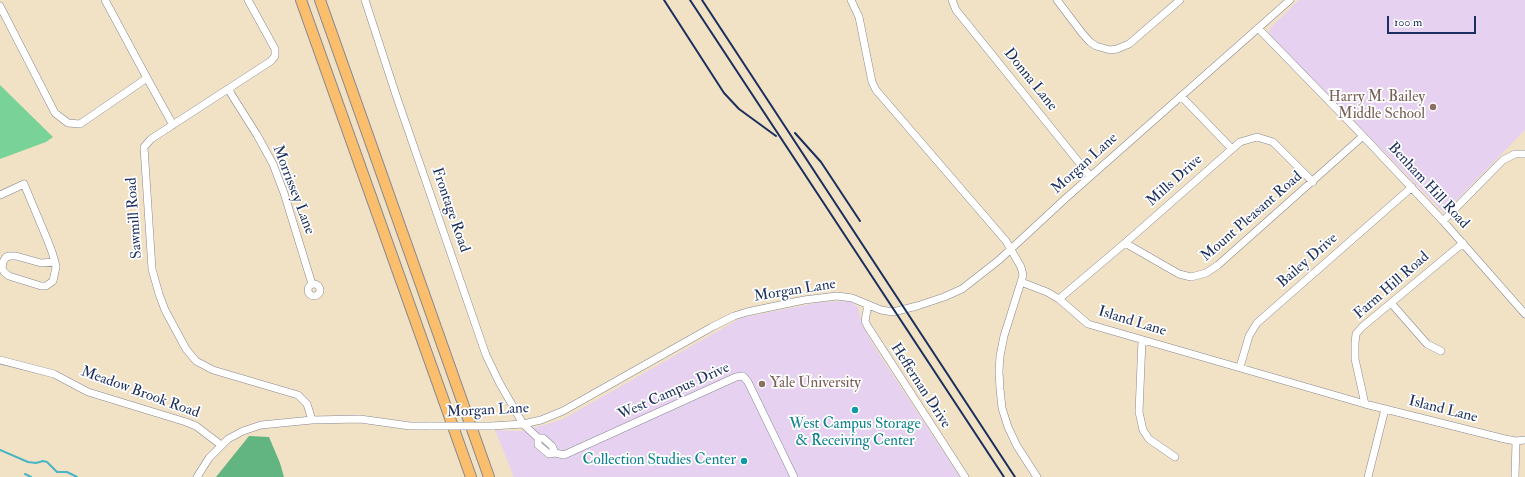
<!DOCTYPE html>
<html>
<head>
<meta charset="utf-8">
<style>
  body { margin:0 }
  #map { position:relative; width:1525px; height:477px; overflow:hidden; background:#f2e2c5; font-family:"IM FELL Double Pica",serif }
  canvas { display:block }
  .scale { position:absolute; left:1387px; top:16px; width:89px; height:18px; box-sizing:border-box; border:2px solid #1b2f5e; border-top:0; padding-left:5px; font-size:12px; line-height:14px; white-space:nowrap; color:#1b2f5e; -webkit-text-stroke:3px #fff; paint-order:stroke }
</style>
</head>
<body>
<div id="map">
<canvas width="1525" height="477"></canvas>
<div class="scale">100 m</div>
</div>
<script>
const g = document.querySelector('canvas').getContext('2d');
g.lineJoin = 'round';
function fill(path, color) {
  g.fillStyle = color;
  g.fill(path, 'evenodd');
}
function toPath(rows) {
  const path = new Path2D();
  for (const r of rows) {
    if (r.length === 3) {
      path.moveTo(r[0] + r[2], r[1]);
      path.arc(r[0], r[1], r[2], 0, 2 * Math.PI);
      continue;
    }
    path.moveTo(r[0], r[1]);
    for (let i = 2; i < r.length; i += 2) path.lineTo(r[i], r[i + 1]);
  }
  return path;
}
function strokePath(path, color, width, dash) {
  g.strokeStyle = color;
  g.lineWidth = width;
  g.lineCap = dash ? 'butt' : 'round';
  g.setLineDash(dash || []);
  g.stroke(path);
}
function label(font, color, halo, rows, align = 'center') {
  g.font = font + ' "IM FELL Double Pica",serif';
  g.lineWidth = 3.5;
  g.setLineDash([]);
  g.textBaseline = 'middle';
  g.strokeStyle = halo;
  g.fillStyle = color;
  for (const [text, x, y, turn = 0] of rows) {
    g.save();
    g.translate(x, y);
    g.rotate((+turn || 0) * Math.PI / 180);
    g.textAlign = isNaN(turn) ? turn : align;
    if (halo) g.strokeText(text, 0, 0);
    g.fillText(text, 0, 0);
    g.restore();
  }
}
fill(toPath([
  [1299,0,1525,0,1525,130,1444,213,1271,36,1269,31,1272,26],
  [849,301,858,307,862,325,875,348,960,477,514,477,495,430,521,431,544,425,563,419,741,318,821,302]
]), '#e6d2f0');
fill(toPath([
  [0,85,53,137,46,142,0,159]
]), '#79d298');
fill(toPath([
  [249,436,269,437,280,463,284,477,216,477]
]), '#62b480');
strokePath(toPath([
  [0,450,28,462,36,463,43,461,47,462,57,472,67,472,77,477],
  [25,474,31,477]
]), '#48b5c4', 2);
const minor = toPath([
  [248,0,275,49,275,56,271,61,151,139,144,147,152,269,159,294,165,310,186,349,196,361,213,370,298,395,307,404,312,420],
  [365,0,396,95,486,355,499,382,523,424,538,438,538,445,549,454,555,453,564,455,736,377,742,376,744,377,748,382,794,477],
  [851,0,859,17,872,82,876,90,1006,241,1021,267,1023,275,1021,282,1047,292,1059,299,1088,324,1365,404,1505,439,1516,441,1525,440],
  [952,0,956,10,1090,176],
  [1057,0,1082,33,1090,42,1096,46,1110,50,1117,49,1129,44,1180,0],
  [0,6,55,113,68,123,80,124,147,78,105,0],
  [1258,28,1363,136,1443,221,1525,314],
  [147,78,173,125],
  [228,89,257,135,273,164,284,193,312,284],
  [1181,96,1231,148],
  [0,195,24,184,47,239,52,252,55,262,56,267,53,281,46,286,41,286,9,276,4,272,2,268,3,262,6,257,10,256,16,256,41,263,55,262],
  [1443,221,1503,160,1515,154,1525,154],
  [1125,243,1179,274,1191,277,1206,273,1218,265,1363,136],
  [1021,282,1004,336,1000,356,999,371,1000,389,1002,408,1008,427,1017,446,1037,477],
  [314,290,6],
  [1059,299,1125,243,1240,142,1257,137,1273,142,1313,182],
  [1391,303,1427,344,1441,351],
  [868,305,865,321,868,327,965,477],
  [1142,340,1139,412,1143,430,1149,439,1175,457],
  [0,360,54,374,88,392,186,422,196,426,221,445],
  [1240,367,1249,336,1257,323,1412,187],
  [1365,404,1355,359,1355,343,1356,334,1362,327,1463,243],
  [492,426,523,424,541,420,563,411,712,327,734,316,747,312,804,300,837,296,852,298,881,310,893,312,917,306,944,297,962,289,999,260,1066,198,1290,0],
  [538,438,543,438,552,446,555,453],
  [197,477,209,458,228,439,243,431,261,425,312,420,360,419,410,426,431,426],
  [1368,477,1385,409],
  [1515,477,1516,441]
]);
const highway = toPath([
  [301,0,471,477],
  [320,0,489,477]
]);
strokePath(minor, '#868892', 8);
strokePath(highway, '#868892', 12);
strokePath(minor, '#fff', 7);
strokePath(highway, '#fabe6d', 10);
strokePath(toPath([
  [664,0,724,93,739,109,776,136],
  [690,0,1004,477],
  [702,0,1015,477],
  [795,133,821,162,860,221]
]), '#1b2f5e', 2);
const minorBridge = toPath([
  [431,426,492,426]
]);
strokePath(minorBridge, '#868892', 8, []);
strokePath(minorBridge, '#fff', 7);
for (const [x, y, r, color] of [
  [1433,107,4,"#8d6e63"],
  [762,384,4,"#8d6e63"],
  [855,410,4,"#0f9aa8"],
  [744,461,4,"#0f9aa8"]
]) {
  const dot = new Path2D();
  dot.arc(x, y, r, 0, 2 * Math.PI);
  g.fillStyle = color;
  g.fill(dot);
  strokePath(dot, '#fff', 1.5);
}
label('15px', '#1b2f5e', '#fff', [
  ["Donna Lane",1030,80,51],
  ["Morgan Lane",1085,164,-42],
  ["Mills Drive",1175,181,-42],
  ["Benham Hill Road",1428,186,47],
  ["Morrissey Lane",293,190,69],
  ["Frontage Road",450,210,71],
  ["Mount Pleasant Road",1252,217,-41],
  ["Sawmill Road",135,218,-94],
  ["Bailey Drive",1308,261,-41],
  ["Farm Hill Road",1392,286,-41],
  ["Morgan Lane",795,291,-9],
  ["Island Lane",1132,322,17],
  ["Heffernan Drive",920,386,57],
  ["West Campus Drive",674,392,-24],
  ["Meadow Brook Road",140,393,20],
  ["Island Lane",1443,410,14],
  ["Morgan Lane",488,411,-3]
]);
label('15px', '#785e54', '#fff', [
  ["Harry M. Bailey",1425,98],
  ["Middle School",1425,115],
  ["Yale University",770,384,"left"]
], 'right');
label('15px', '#0d838f', '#fff', [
  ["West Campus Storage",855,425],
  ["& Receiving Center",855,442],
  ["Collection Studies Center",736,461,"right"]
]);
</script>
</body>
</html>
